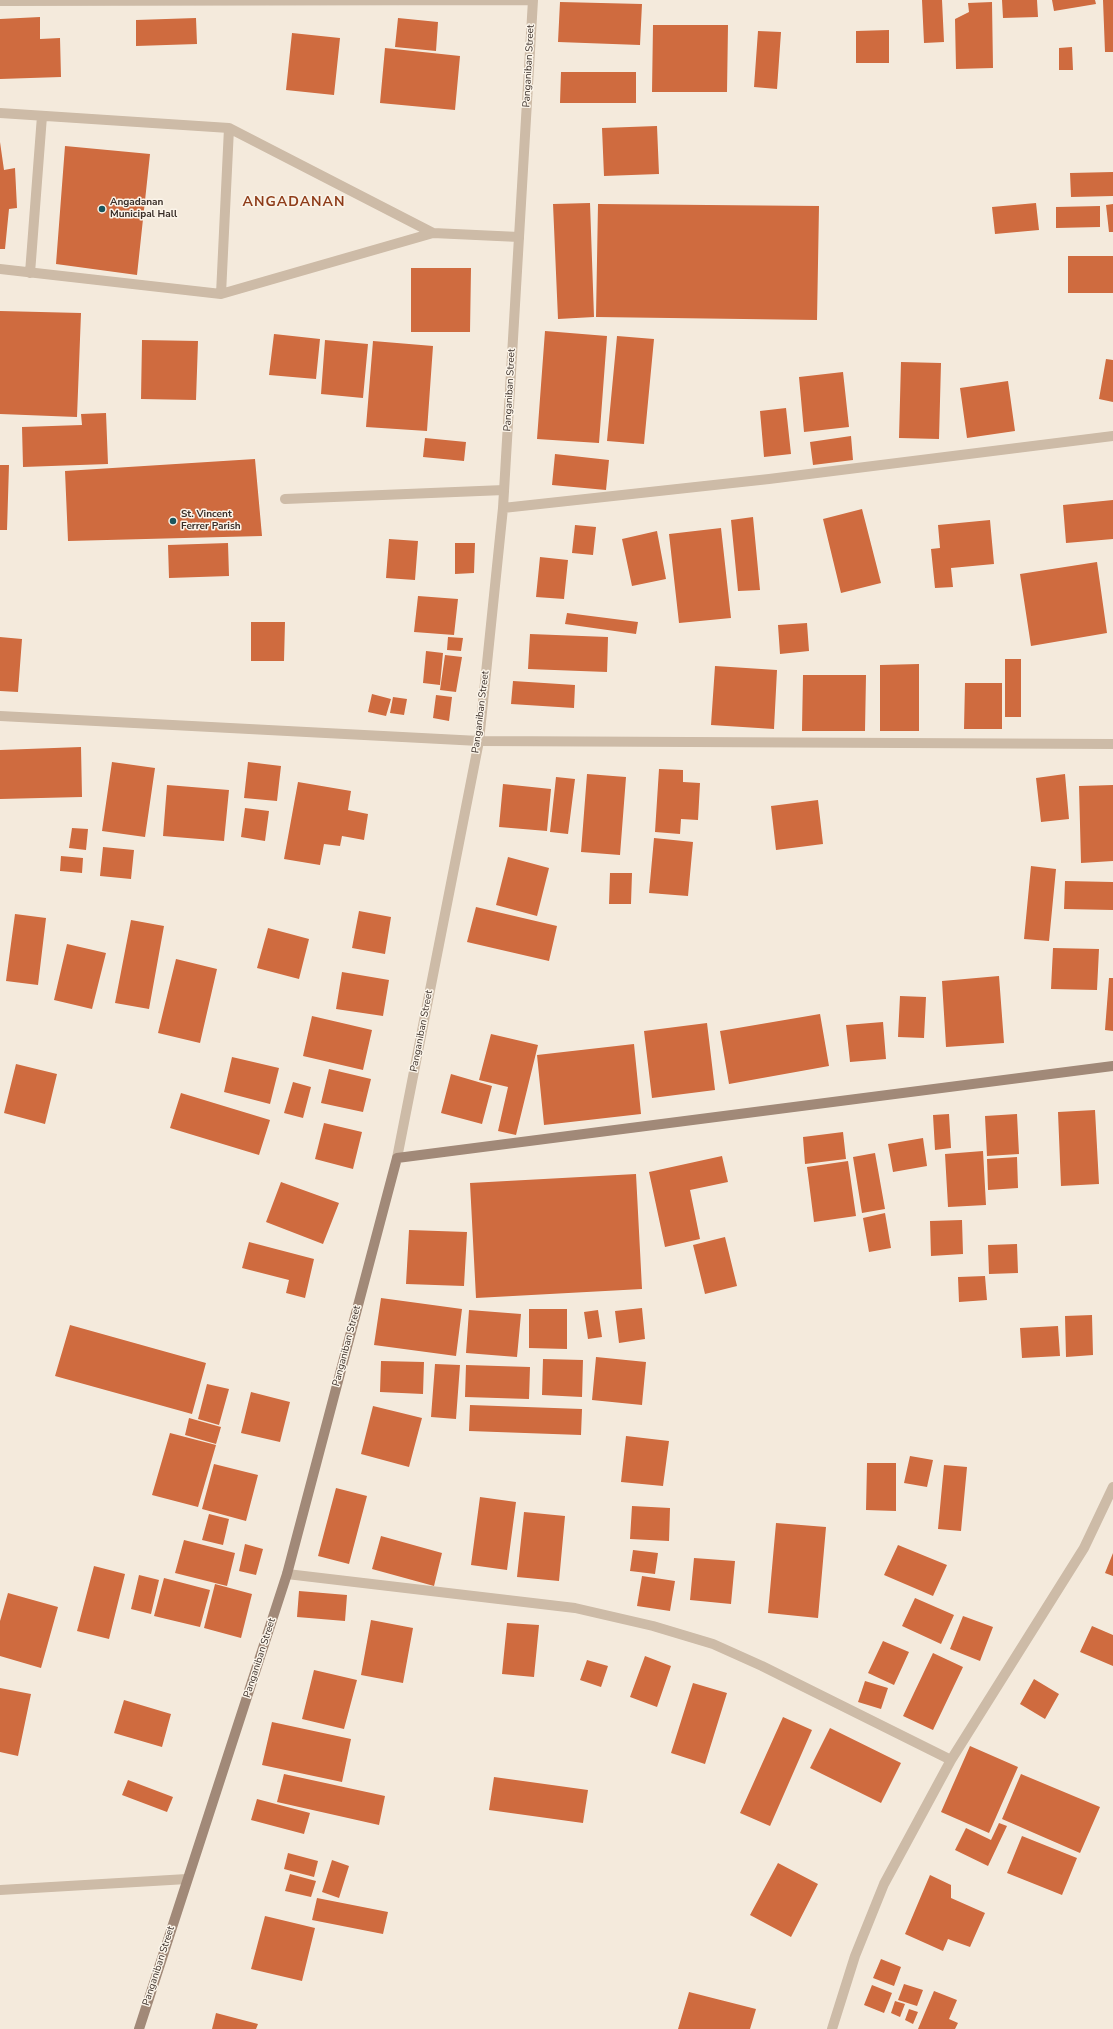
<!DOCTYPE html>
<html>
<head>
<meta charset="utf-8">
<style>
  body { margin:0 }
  canvas { display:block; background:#f4eadc }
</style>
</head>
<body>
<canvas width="1113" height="2029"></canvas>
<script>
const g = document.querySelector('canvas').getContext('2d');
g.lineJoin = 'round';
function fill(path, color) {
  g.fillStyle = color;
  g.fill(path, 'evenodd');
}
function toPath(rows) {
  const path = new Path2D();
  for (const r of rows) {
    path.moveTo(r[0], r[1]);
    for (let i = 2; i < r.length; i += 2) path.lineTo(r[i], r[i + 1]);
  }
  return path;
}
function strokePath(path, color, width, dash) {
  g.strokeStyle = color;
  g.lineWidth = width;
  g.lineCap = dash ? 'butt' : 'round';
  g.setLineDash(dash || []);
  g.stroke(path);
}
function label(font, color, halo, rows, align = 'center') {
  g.font = font + ' "Nunito Sans",sans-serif';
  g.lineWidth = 3;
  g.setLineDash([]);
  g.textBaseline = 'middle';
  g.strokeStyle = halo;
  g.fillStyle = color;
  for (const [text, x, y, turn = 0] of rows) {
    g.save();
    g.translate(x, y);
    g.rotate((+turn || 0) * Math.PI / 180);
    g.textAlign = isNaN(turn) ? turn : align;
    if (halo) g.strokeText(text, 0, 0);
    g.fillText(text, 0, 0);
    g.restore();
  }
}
fill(toPath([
  [922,0,942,0,944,42,924,43],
  [1002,0,1037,0,1038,17,1003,18],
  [1052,0,1095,0,1096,4,1054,11],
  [1103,0,1113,0,1113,52,1105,52],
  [560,2,642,4,640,45,558,42],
  [992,2,993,68,956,69,955,19,969,12,968,3],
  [40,17,40,39,60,38,61,77,0,79,0,19],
  [196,18,197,44,136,46,136,20],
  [398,18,438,22,436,51,395,47],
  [653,25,728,25,727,92,652,92],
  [889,30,889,63,856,63,856,31],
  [758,31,781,32,777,89,754,87],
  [292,33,340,38,334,95,286,90],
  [1072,47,1073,70,1059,70,1059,48],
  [385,48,460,56,455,110,380,103],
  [561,72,636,72,636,103,560,103],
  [657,126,659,174,604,176,602,128],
  [0,142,4,170,15,168,17,208,9,209,5,249,0,249],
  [65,146,150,154,137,275,56,264],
  [1113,172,1113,196,1071,197,1070,173],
  [590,203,594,317,558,319,553,204],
  [1036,203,1039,230,995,234,992,207],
  [598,204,819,206,817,320,596,317],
  [1113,204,1113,232,1109,232,1106,205],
  [1100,206,1100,227,1056,228,1056,207],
  [1068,256,1113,256,1113,293,1068,293],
  [411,268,471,268,470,332,411,332],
  [0,311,81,313,77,417,0,414],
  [545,331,607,336,599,443,537,439],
  [274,334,320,339,316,379,269,375],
  [617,336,654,339,644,444,607,441],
  [142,340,198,341,196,400,141,399],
  [325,340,368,344,363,398,321,394],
  [373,341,433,346,427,431,366,427],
  [1106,359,1113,360,1113,402,1099,399],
  [901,362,941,363,939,439,899,438],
  [843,372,849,427,804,432,799,377],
  [1008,381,1015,431,967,438,960,388],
  [786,408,791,454,764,457,760,411],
  [106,413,108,464,23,467,22,427,82,425,81,414],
  [851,436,853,460,813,465,810,442],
  [425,438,466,442,464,461,423,457],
  [555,454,609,460,606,490,552,485],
  [255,459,262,536,68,541,65,471],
  [0,465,9,465,7,530,0,530],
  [1113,500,1113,539,1066,543,1063,505],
  [862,509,881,583,841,593,823,519],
  [753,517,760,590,738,591,731,520],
  [990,520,994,564,951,568,953,587,935,588,931,549,940,548,938,525],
  [575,525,596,527,593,555,572,553],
  [721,528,731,618,679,623,669,534],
  [657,531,666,579,632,586,622,539],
  [389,539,418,541,415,580,386,578],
  [228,543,229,576,169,578,168,545],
  [455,543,475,543,474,573,455,574],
  [540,557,568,560,564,599,536,597],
  [1097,562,1107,633,1031,646,1020,574],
  [418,596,458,599,454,635,414,632],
  [567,613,638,622,636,634,565,624],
  [251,622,285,622,284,661,251,661],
  [807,623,809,651,780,654,778,625],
  [530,634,608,637,607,672,528,669],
  [0,637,22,639,18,692,0,691],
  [448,637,463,638,461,651,447,650],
  [426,651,443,653,440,685,423,683],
  [445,655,462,657,456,692,440,690],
  [1005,659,1021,659,1021,717,1005,717],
  [919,664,919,731,880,731,880,665],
  [715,666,777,670,774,729,711,725],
  [803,675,866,675,865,731,802,731],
  [513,681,575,685,574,708,511,704],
  [965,683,1002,683,1002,729,964,729],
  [372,694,391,699,386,716,368,712],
  [436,695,452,697,449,721,433,718],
  [393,697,407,699,404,715,390,713],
  [81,747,82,797,0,799,0,750],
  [112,762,155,768,145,837,102,831],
  [248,762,281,766,277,801,244,798],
  [659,769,683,770,683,782,700,783,698,820,681,819,680,834,655,832],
  [587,774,626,777,620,855,581,852],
  [1065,774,1069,819,1041,822,1036,778],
  [556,777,575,779,568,834,550,832],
  [298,782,351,791,348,810,368,814,364,840,342,836,340,846,324,844,320,865,284,859],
  [503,784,551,789,547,831,499,827],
  [167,785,229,790,224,841,163,836],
  [1113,785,1113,861,1081,863,1079,786],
  [818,800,823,844,776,850,771,806],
  [245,808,269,811,265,841,241,837],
  [72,828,88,829,86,850,69,848],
  [654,838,693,842,688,896,649,893],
  [103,847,134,850,131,879,100,876],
  [61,856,83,858,82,873,60,871],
  [508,857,549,868,537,916,496,905],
  [1031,866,1056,869,1049,941,1024,939],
  [610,873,632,873,631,904,609,904],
  [1065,881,1113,882,1113,910,1064,909],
  [476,907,557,926,549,961,467,942],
  [359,911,391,917,385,954,352,948],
  [15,914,46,918,38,985,6,981],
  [131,920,164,926,149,1009,115,1003],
  [268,928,309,939,299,979,257,968],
  [67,944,106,953,92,1009,54,1000],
  [1053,948,1099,949,1097,990,1051,989],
  [176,959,217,969,200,1043,158,1033],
  [342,972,389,980,383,1016,336,1009],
  [999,976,1004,1043,946,1047,942,981],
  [1109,978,1113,978,1113,1031,1105,1030],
  [900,996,926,997,924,1038,898,1037],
  [820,1014,829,1066,729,1084,720,1031],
  [312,1016,372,1030,363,1070,303,1056],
  [883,1022,886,1059,850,1062,846,1025],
  [707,1023,715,1090,652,1098,644,1031],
  [491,1034,538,1045,516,1135,498,1131,508,1087,479,1080],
  [634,1044,641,1114,544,1125,537,1055],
  [232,1057,279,1068,270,1104,224,1092],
  [16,1064,57,1074,45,1124,4,1113],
  [329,1069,371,1079,363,1112,321,1103],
  [451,1074,492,1086,482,1124,441,1113],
  [293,1082,311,1087,303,1118,284,1113],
  [181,1093,270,1120,259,1155,170,1128],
  [1095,1110,1099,1184,1061,1186,1058,1112],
  [949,1114,951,1148,935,1150,933,1115],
  [1017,1114,1019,1154,987,1156,985,1116],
  [324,1123,362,1132,353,1169,315,1159],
  [843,1132,846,1159,805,1164,803,1137],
  [923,1138,927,1166,893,1172,888,1144],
  [983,1151,986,1205,948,1207,945,1154],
  [875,1153,885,1209,862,1213,853,1157],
  [722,1156,728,1182,690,1190,700,1239,665,1247,649,1172],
  [1017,1157,1018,1188,988,1190,987,1159],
  [848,1161,856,1216,814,1222,807,1167],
  [636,1174,642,1289,476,1298,470,1183],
  [281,1182,339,1203,323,1244,266,1222],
  [885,1213,891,1248,869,1252,863,1218],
  [962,1220,963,1254,931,1256,930,1221],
  [409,1230,467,1232,464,1286,406,1284],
  [725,1237,737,1286,705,1294,693,1245],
  [249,1242,314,1259,305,1298,286,1293,289,1280,242,1268],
  [1017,1244,1018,1273,989,1274,988,1245],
  [985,1276,987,1300,959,1302,958,1277],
  [381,1298,462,1309,456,1356,374,1345],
  [642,1308,645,1339,619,1343,615,1311],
  [529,1309,567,1309,567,1349,529,1348],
  [469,1310,521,1314,517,1357,466,1353],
  [598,1310,602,1337,588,1339,584,1312],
  [1092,1315,1093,1355,1066,1357,1065,1316],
  [70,1325,206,1363,192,1414,55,1376],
  [1058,1326,1060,1356,1022,1358,1020,1328],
  [596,1357,646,1362,642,1405,592,1400],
  [543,1359,583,1360,582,1397,542,1395],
  [381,1361,424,1362,423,1394,380,1392],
  [435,1364,460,1365,456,1419,431,1417],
  [466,1365,530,1367,529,1399,465,1397],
  [207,1384,229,1389,219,1425,198,1419],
  [251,1392,290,1402,280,1442,241,1433],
  [470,1405,582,1409,581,1435,469,1431],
  [373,1406,422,1418,409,1467,361,1454],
  [189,1418,221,1427,216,1444,185,1435],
  [170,1433,216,1445,198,1507,152,1495],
  [626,1436,669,1441,663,1486,621,1482],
  [910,1456,933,1460,927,1487,904,1483],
  [867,1463,896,1463,896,1511,866,1510],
  [214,1464,258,1475,246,1521,202,1509],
  [944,1465,967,1467,961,1531,938,1529],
  [336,1488,367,1496,349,1564,318,1556],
  [480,1497,516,1502,507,1570,471,1565],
  [632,1506,670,1508,669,1541,630,1539],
  [524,1512,565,1516,559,1581,517,1577],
  [209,1514,229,1519,223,1545,202,1540],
  [776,1523,826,1527,818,1618,768,1613],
  [381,1536,442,1553,434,1586,372,1569],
  [184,1540,235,1553,227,1586,175,1573],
  [245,1544,263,1549,256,1575,239,1571],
  [898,1545,947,1565,933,1596,884,1575],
  [633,1550,658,1553,655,1574,630,1571],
  [1113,1553,1113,1576,1105,1573],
  [694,1558,735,1561,731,1604,690,1600],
  [94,1566,125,1574,109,1639,77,1631],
  [139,1575,159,1580,151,1614,131,1609],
  [642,1576,675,1581,670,1611,637,1606],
  [164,1578,210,1590,200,1627,154,1616],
  [215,1584,252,1594,241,1638,204,1628],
  [299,1591,347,1595,345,1621,297,1617],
  [8,1593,58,1607,41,1668,0,1656,0,1621],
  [915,1598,954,1615,941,1644,902,1626],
  [963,1616,993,1627,980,1661,950,1649],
  [371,1620,413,1628,403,1683,361,1675],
  [507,1623,539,1625,534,1677,502,1674],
  [1092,1626,1113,1635,1113,1666,1080,1652],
  [883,1641,909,1652,894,1685,868,1673],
  [933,1653,963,1667,933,1730,903,1716],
  [645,1656,671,1666,657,1707,630,1697],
  [587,1660,608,1666,601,1687,580,1680],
  [314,1670,357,1680,344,1729,302,1719],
  [1034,1679,1059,1694,1045,1719,1020,1704],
  [865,1681,888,1688,881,1709,858,1702],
  [693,1683,727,1693,705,1764,671,1753],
  [0,1688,31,1694,18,1756,0,1752],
  [124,1700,171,1714,162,1747,114,1733],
  [783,1717,812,1730,770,1826,740,1813],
  [272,1722,351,1739,342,1782,262,1765],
  [830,1728,901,1763,881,1803,810,1768],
  [970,1746,1018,1767,989,1833,941,1812],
  [284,1774,385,1796,379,1825,277,1802],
  [1021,1774,1100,1807,1080,1853,1002,1819],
  [494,1777,588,1790,583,1823,489,1810],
  [128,1780,173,1797,167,1812,122,1795],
  [257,1799,310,1813,304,1834,251,1820],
  [999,1823,1007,1826,988,1866,955,1850,966,1828,991,1840],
  [1022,1836,1077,1858,1062,1895,1007,1873],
  [288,1853,318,1861,314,1877,284,1869],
  [332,1860,349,1866,339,1898,322,1892],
  [778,1863,818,1884,791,1937,750,1915],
  [290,1874,316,1881,311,1897,285,1891],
  [930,1875,951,1885,951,1898,985,1913,970,1947,948,1939,943,1951,905,1934],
  [317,1898,388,1912,383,1934,312,1920],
  [265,1916,315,1928,302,1981,251,1969],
  [881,1959,901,1967,894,1986,873,1978],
  [904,1984,923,1990,917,2006,898,2000],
  [872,1985,892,1993,884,2013,864,2005],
  [934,1991,957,2000,949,2019,958,2023,955,2029,918,2029],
  [689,1992,756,2009,750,2029,678,2029],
  [895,2001,905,2004,900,2017,891,2013],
  [909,2009,918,2012,913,2024,905,2020],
  [216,2013,258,2024,256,2029,212,2029]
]), '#cf6b3f');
strokePath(toPath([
  [0,113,229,128,433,233],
  [0,269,221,294,433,233,519,237],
  [30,273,42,116],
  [221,294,229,128],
  [285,499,504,490],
  [0,1890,187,1879]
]), '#cdbba7', 10);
strokePath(toPath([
  [533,0,503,508,479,741,1113,744],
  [0,1,533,0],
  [503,508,769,479,1113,436],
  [287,1574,575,1608,653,1626,713,1644,762,1666,951,1760],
  [832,2029,855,1956,884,1884,951,1760,1084,1548,1113,1487]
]), '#cdbba7', 10);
strokePath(toPath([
  [0,716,479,741,397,1158]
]), '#cdbba7', 10);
strokePath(toPath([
  [139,2029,287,1574,397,1158,1113,1066]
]), '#a18978', 10);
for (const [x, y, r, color] of [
  [102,209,4,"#1a565e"],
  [173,521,4,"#1a565e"]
]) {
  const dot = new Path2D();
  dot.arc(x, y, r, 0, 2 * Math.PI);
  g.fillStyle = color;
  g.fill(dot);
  strokePath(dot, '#fbf4e9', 1.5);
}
label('10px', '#392e28', '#fbf4e9', [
  ["Panganiban Street",529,66,-87],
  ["Panganiban Street",510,390,-87],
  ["Panganiban Street",481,712,-83],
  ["Panganiban Street",422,1031,-79],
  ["Panganiban Street",347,1346,-75],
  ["Panganiban Street",260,1658,-72],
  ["Panganiban Street",159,1966,-72]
]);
label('bold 10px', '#392e28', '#fbf4e9', [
  ["Angadanan",110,203],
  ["Municipal Hall",110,215],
  ["St. Vincent",181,515],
  ["Ferrer Parish",181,527]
], 'left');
g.letterSpacing = '1px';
label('bold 14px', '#8f3d1a', '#fbf4e9', [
  ["ANGADANAN",294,203]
]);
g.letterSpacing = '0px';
</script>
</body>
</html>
